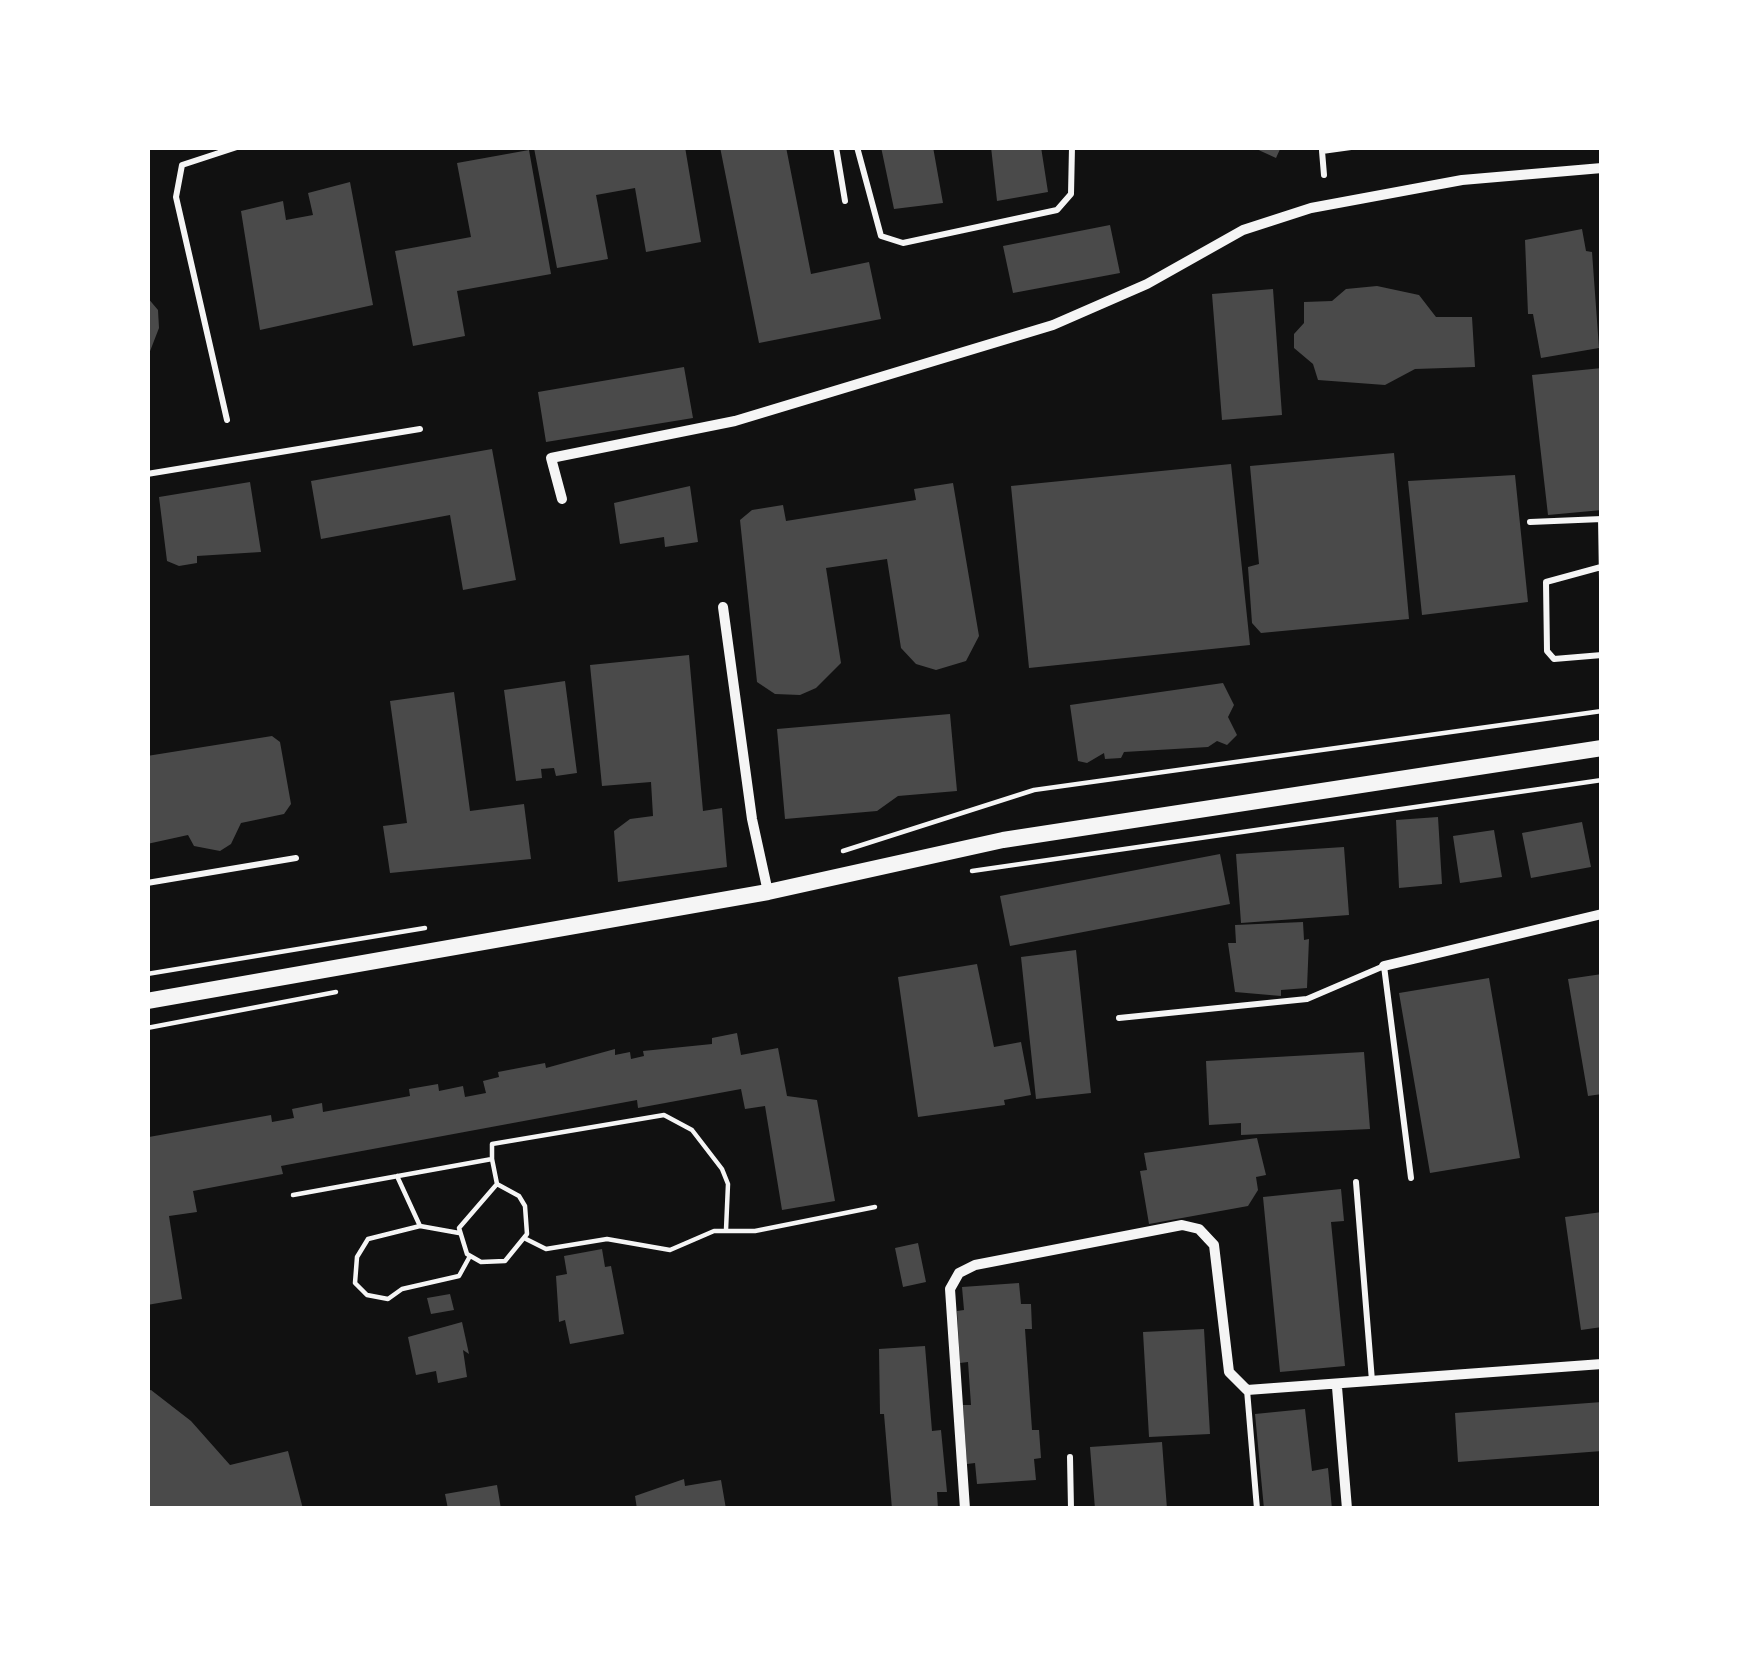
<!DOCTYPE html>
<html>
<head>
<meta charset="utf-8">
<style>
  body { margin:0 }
  #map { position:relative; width:1749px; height:1656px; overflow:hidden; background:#111; font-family:Spectral,serif }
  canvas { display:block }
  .frame { position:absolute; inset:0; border:150px solid #fff; pointer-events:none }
</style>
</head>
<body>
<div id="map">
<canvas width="1749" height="1656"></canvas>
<div class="frame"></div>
</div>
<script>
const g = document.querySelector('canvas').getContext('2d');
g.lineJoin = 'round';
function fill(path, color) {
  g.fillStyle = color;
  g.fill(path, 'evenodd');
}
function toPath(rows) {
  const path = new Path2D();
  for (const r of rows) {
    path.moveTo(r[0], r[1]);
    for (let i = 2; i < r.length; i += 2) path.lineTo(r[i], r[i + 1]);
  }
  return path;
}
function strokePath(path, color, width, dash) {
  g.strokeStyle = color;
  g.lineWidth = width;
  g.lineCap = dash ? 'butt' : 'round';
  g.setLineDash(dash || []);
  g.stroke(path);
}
fill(toPath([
  [685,147,701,242,646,252,635,188,596,195,608,259,557,268,534,148],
  [720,147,786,147,811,274,869,262,881,319,759,343],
  [881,147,933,147,943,203,894,209],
  [991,147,1041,147,1048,192,997,201],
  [1252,147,1281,147,1276,158],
  [529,150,551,274,457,291,465,336,413,346,395,251,471,237,457,163],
  [350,182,373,305,260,330,241,211,283,201,286,220,313,215,308,193],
  [1110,225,1120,273,1013,293,1003,246],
  [1582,229,1586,251,1592,252,1599,348,1541,358,1533,314,1528,314,1525,240],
  [1377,286,1419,295,1436,317,1472,317,1475,367,1415,369,1385,385,1318,380,1313,364,1294,348,1294,334,1304,323,1304,302,1332,301,1346,289],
  [1273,289,1282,415,1222,420,1212,294],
  [147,297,158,310,159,328,147,359],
  [684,367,693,418,546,442,538,392],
  [1602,368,1602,510,1548,515,1532,375],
  [492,449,516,580,463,590,450,515,321,539,311,481],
  [1394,453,1409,619,1261,633,1252,623,1248,567,1259,564,1250,466],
  [1231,464,1250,645,1029,668,1011,486],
  [1515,475,1528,602,1422,615,1408,481],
  [250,482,261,552,197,556,197,563,179,566,167,561,159,497],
  [953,483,979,636,966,661,936,670,916,664,901,648,887,559,826,568,841,663,816,688,800,695,775,694,757,682,740,520,752,510,783,505,786,521,916,500,914,489],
  [690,486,698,542,665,547,664,537,620,544,614,503],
  [689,655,703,811,722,808,727,867,618,882,614,831,630,819,653,816,651,782,602,786,590,665],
  [565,681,577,773,556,776,554,768,541,769,542,778,516,781,504,690],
  [1223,683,1234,705,1228,717,1237,735,1227,745,1217,741,1208,747,1124,752,1121,758,1105,759,1104,753,1087,763,1078,761,1070,705],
  [454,692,470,811,524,804,531,859,390,873,383,826,407,823,390,701],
  [950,714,957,791,898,796,877,811,785,819,777,729],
  [272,736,280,742,291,804,284,814,241,823,231,844,220,851,194,846,188,835,147,844,147,756],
  [1438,817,1442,884,1399,888,1396,820],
  [1582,822,1591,867,1531,878,1522,833],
  [1494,830,1502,877,1460,883,1453,836],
  [1344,847,1349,915,1241,923,1236,854],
  [1220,854,1230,904,1010,946,1000,896],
  [1303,922,1304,940,1309,939,1307,988,1281,990,1281,996,1235,992,1228,943,1236,943,1235,925],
  [1076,950,1091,1093,1036,1099,1021,957],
  [977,964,994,1047,1021,1042,1031,1095,1004,1100,1005,1105,918,1117,898,977],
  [1602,974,1602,1094,1588,1096,1568,979],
  [1489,978,1520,1158,1430,1173,1399,993],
  [737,1033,741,1055,778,1048,787,1096,817,1100,835,1201,782,1210,765,1106,745,1109,741,1089,638,1108,637,1100,281,1166,283,1174,193,1191,197,1212,169,1216,182,1299,147,1305,149,1137,271,1115,272,1122,294,1118,292,1109,322,1103,323,1112,410,1096,409,1089,438,1084,439,1091,463,1086,465,1097,486,1093,483,1081,499,1077,498,1072,545,1063,546,1068,615,1049,615,1055,630,1052,631,1059,644,1056,643,1051,712,1044,712,1038],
  [1364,1052,1370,1129,1241,1135,1241,1123,1209,1125,1206,1061],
  [1257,1138,1266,1175,1256,1177,1258,1190,1248,1206,1149,1224,1140,1171,1147,1170,1144,1153],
  [1341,1189,1344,1221,1331,1222,1345,1366,1280,1372,1263,1197],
  [1602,1212,1602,1327,1581,1330,1565,1217],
  [918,1243,926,1282,903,1287,895,1248],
  [602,1249,605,1267,611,1266,624,1334,570,1344,565,1320,559,1322,556,1276,567,1274,564,1256],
  [1019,1283,1021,1304,1031,1304,1032,1329,1025,1329,1032,1430,1039,1430,1041,1458,1034,1459,1036,1480,977,1484,975,1463,967,1464,963,1405,971,1405,968,1362,960,1363,957,1311,964,1310,962,1287],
  [450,1294,454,1310,431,1314,427,1298],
  [462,1322,469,1354,463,1350,467,1377,438,1383,436,1371,416,1375,408,1337],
  [1204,1329,1210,1434,1149,1437,1143,1332],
  [925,1346,932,1431,941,1430,947,1492,937,1492,938,1509,892,1509,884,1414,880,1414,879,1349],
  [151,1390,191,1421,230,1465,288,1451,303,1509,147,1509,147,1391],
  [1602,1402,1602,1451,1458,1462,1455,1413],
  [1305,1409,1312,1471,1328,1468,1332,1509,1264,1509,1255,1414],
  [1162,1442,1167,1509,1095,1509,1090,1447],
  [684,1479,685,1486,721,1480,726,1509,637,1509,635,1496],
  [497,1485,501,1509,448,1509,445,1494]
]), '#4a4a4a');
strokePath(toPath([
  [843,851,1034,790,1602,711],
  [972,871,1602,780],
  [147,974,425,928],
  [147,1028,336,992],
  [492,1159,497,1184,519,1196,525,1206,527,1234,505,1261,481,1262,467,1254,459,1228,497,1184],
  [397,1176,420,1226],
  [293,1195,492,1159,492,1144,664,1115,692,1130,722,1169,728,1184,726,1230],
  [459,1233,420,1226,368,1239,357,1257,355,1283,367,1295,388,1299,402,1289,459,1276,470,1256],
  [526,1239,546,1249,607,1239,670,1250,714,1231,755,1231,875,1207]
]), '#f5f5f5', 4.5);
strokePath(toPath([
  [836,147,845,201],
  [857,147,881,236,903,243,1057,210,1071,194,1072,147],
  [1322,151,1351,147],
  [1322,151,1324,175],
  [227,420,176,197,182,165,237,147],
  [147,474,420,429],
  [1601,519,1602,580],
  [1530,522,1602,519],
  [1601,567,1546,582,1547,651,1554,659,1602,655],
  [147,883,296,858],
  [1119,1018,1307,999,1384,966,1411,1178],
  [1356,1182,1372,1381],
  [1247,1390,1257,1509],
  [1070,1457,1071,1509]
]), '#f5f5f5', 6);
strokePath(toPath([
  [562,499,551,458,735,421,1053,325,1147,284,1243,230,1311,208,1462,180,1602,168],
  [723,607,752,819,768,892],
  [1384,966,1602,914],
  [1337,1387,1347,1509],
  [965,1509,950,1289,959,1273,975,1265,1182,1225,1199,1229,1214,1245,1229,1372,1247,1390,1602,1364]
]), '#f5f5f5', 10);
strokePath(toPath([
  [147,1001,768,892,1003,840,1602,748]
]), '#f5f5f5', 16);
</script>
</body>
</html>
